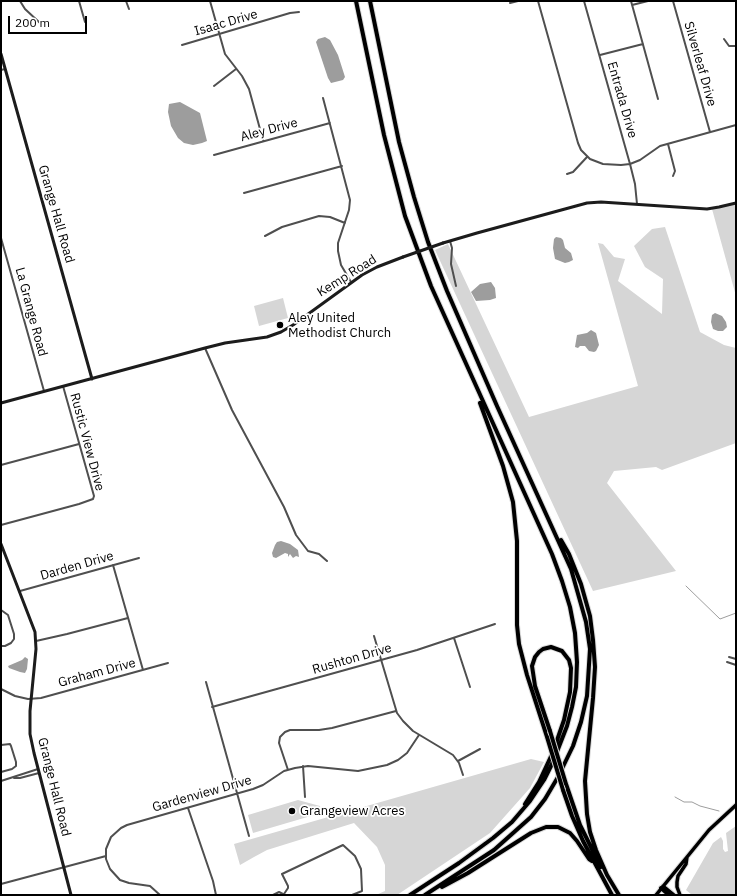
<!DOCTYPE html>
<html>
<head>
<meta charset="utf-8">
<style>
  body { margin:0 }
  #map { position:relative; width:737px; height:896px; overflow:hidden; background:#fff; font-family:"IBM Plex Sans",sans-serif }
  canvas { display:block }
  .frame { position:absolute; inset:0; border:2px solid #000; pointer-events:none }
  .scale { position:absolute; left:8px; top:16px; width:79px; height:18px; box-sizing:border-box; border:2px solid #000; border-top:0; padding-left:5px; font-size:12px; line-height:14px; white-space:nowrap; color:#000; -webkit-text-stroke:3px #fff; paint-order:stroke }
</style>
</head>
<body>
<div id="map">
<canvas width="737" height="896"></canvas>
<div class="frame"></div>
<div class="scale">200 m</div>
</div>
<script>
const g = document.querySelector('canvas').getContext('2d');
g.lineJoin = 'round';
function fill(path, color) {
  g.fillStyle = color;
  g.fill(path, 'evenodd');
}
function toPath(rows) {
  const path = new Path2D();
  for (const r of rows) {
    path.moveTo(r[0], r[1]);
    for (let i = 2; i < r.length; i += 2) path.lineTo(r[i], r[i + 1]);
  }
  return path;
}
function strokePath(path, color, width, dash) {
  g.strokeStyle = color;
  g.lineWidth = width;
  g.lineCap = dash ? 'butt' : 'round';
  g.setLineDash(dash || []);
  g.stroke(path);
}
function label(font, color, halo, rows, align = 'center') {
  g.font = font + ' "IBM Plex Sans",sans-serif';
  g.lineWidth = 3.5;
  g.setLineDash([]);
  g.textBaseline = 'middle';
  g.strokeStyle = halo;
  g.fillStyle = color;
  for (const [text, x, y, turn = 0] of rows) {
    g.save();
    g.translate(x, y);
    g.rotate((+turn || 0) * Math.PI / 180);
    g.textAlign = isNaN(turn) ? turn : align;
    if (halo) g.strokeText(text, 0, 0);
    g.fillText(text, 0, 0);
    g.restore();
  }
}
fill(toPath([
  [736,203,736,296,712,209],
  [665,227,700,332,724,345,736,348,736,443,662,470,656,467,614,471,607,483,676,571,593,591,435,250,448,244,529,417,638,386,598,243,603,244,614,257,625,259,618,281,662,314,663,279,645,267,634,246,652,229],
  [283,298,288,318,259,326,254,306],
  [531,759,544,762,530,788,490,833,397,895,376,895,385,891,385,865,377,847,354,823,267,850,254,857,240,865,234,844],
  [298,800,320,806,321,813,253,833,248,815],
  [736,826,736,838,735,842,736,846,735,895,692,895,686,890,713,843,721,837,723,841,723,849,725,852,728,851,726,833]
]), '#d6d6d6');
fill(toPath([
  [325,37,330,40,338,55,345,77,343,80,331,83,328,78,316,42,318,39],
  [180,102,200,113,207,141,202,143,193,145,184,143,178,138,171,126,168,112,169,104],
  [556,237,561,238,563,240,565,248,571,253,573,260,569,262,565,263,555,259,553,248,554,239],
  [491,282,495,288,496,298,490,300,476,301,471,292,480,284],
  [715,313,722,316,726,322,727,327,723,331,718,331,713,329,711,322,712,315],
  [591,330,596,333,599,345,596,351,594,352,589,351,585,346,580,346,578,348,575,347,577,335,587,333],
  [281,541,290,544,298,550,299,557,296,556,293,558,290,554,288,557,288,554,285,553,276,558,273,557,272,553,275,545,277,542],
  [25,657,28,659,27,669,25,673,20,672,9,668,8,666,22,660]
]), '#9d9d9d');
strokePath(toPath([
  [686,586,720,619,736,613],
  [675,797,684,802,692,802,700,806,719,811]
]), '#9d9d9d', 1);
const primary = toPath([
  [663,886,674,895],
  [656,895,709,830,736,805],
  [680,895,677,887,677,882,678,876,686,864,687,857]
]);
const motorway = toPath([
  [356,1,384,135,405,216,431,286,552,554,562,581,570,607,575,633,577,662,576,687,572,707,567,726,553,762,544,780,530,801,512,822,493,838,459,863,410,895],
  [370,1,399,142,414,197,428,242,447,291,497,406,571,569,586,622,590,649,587,696,581,722,573,746,558,777,545,799,531,817,494,850,425,895],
  [480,403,503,466,513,502,517,541,517,625,519,644,527,675,547,737],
  [561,540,569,554,581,584,590,616,593,640,595,667,593,698,585,781,587,814,590,832,596,850,607,875,619,895],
  [566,784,580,825,601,867],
  [563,790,572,816,583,841,612,895],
  [525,804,539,782,553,752,564,720,570,692,571,668,569,660,562,651,551,647,543,649,539,652,535,657,532,666,535,686,550,731],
  [442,887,468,873,531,833,546,827,558,827,570,833,577,841,589,859,592,861],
  [661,888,669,895]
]);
strokePath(primary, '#dbdbdb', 5.5);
strokePath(motorway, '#dbdbdb', 6);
strokePath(toPath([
  [20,1,25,9,40,23],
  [79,1,85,22],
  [126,1,129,9],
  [210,1,225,54,242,76,249,89,263,140],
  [538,1,578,143,581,150,590,159,603,164,621,165,630,164,640,160,660,146,736,125],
  [584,1,630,164,635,184,637,204],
  [631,1,658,99],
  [673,1,710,132],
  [510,3,518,1],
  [632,5,648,1],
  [724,39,729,46,736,46],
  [182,45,290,13,299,12],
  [600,55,643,44],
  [1,70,5,69],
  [214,86,236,69],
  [323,98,350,200,349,210,338,243,338,251,341,265,351,282],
  [668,144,675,171,673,176],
  [214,155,330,123],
  [567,174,573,172,587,157],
  [244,193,342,166],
  [265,236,282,227,319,216,330,217,345,223],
  [1,238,44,391],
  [450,241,452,248,451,264,456,286],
  [205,348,232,410,284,507,296,535,308,551,319,554,327,561],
  [1,465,79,444],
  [1,525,79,504,93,499,94,496,63,386],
  [113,565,143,670],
  [20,591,139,558],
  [1,610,8,615,14,634,14,639,11,643,5,646,1,646],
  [374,636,397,713,403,721,413,731,453,755,459,763,463,775],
  [454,638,470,687],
  [36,641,67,634,128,618],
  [729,657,736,659],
  [727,662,736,665],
  [206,682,249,836],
  [1,689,15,696,28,699,41,698,168,663],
  [212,707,417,650,495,624],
  [1,745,10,744,11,746,16,762,16,766,12,769,1,772],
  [458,761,480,749],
  [303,766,305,797],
  [288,770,279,743,280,737,285,732,290,730,319,730,332,728,396,711],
  [14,778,20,778,39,773],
  [1,781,38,769],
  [188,808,213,881,216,895],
  [1,884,106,856],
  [284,894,288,888,288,886,282,874,343,845,355,856,361,869,362,891,352,895],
  [160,895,150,886,129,883,120,880,110,869,106,859,106,849,111,837,121,828,127,825,253,789,263,785,284,771,295,768,308,766,358,771,387,765,398,760,407,753,419,735],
  [273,895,279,892,285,895]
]), '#4f4f4f', 2);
strokePath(toPath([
  [1,54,92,379],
  [443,243,477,233,587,203,601,202,707,209,719,207,736,203],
  [1,403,205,348,225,343,267,337,281,332,293,325,362,275,377,267,403,257],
  [1,544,35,632,36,649,30,711,30,734,34,753,71,895]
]), '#1c1c1c', 3);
strokePath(primary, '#000', 3.5);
strokePath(motorway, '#000', 4);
const motorwayBridge = toPath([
  [550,731,566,784],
  [547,737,563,790]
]);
strokePath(motorwayBridge, '#dbdbdb', 6, []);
strokePath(toPath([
  [403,257,443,243]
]), '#1c1c1c', 3);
strokePath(motorwayBridge, '#000', 4);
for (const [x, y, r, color] of [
  [280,325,4,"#000"],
  [292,811,4,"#000"]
]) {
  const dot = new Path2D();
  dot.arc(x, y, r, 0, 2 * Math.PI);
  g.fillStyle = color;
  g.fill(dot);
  strokePath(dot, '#fff', 1.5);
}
label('13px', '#000', '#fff', [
  ["Isaac Drive",226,23,-16],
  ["Silverleaf Drive",700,64,74],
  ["Entrada Drive",622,100,74],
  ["Aley Drive",269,130,-15],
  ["Grange Hall Road",56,214,74],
  ["Kemp Road",347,276,-32],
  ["La Grange Road",31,312,75],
  ["Rustic View Drive",87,442,75],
  ["Darden Drive",77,566,-16],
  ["Rushton Drive",352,659,-16],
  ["Graham Drive",97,673,-15],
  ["Grange Hall Road",54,787,76],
  ["Gardenview Drive",202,794,-16]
]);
label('13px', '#000', '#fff', [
  ["Aley United",288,318],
  ["Methodist Church",288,333],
  ["Grangeview Acres",300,811]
], 'left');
</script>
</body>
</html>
